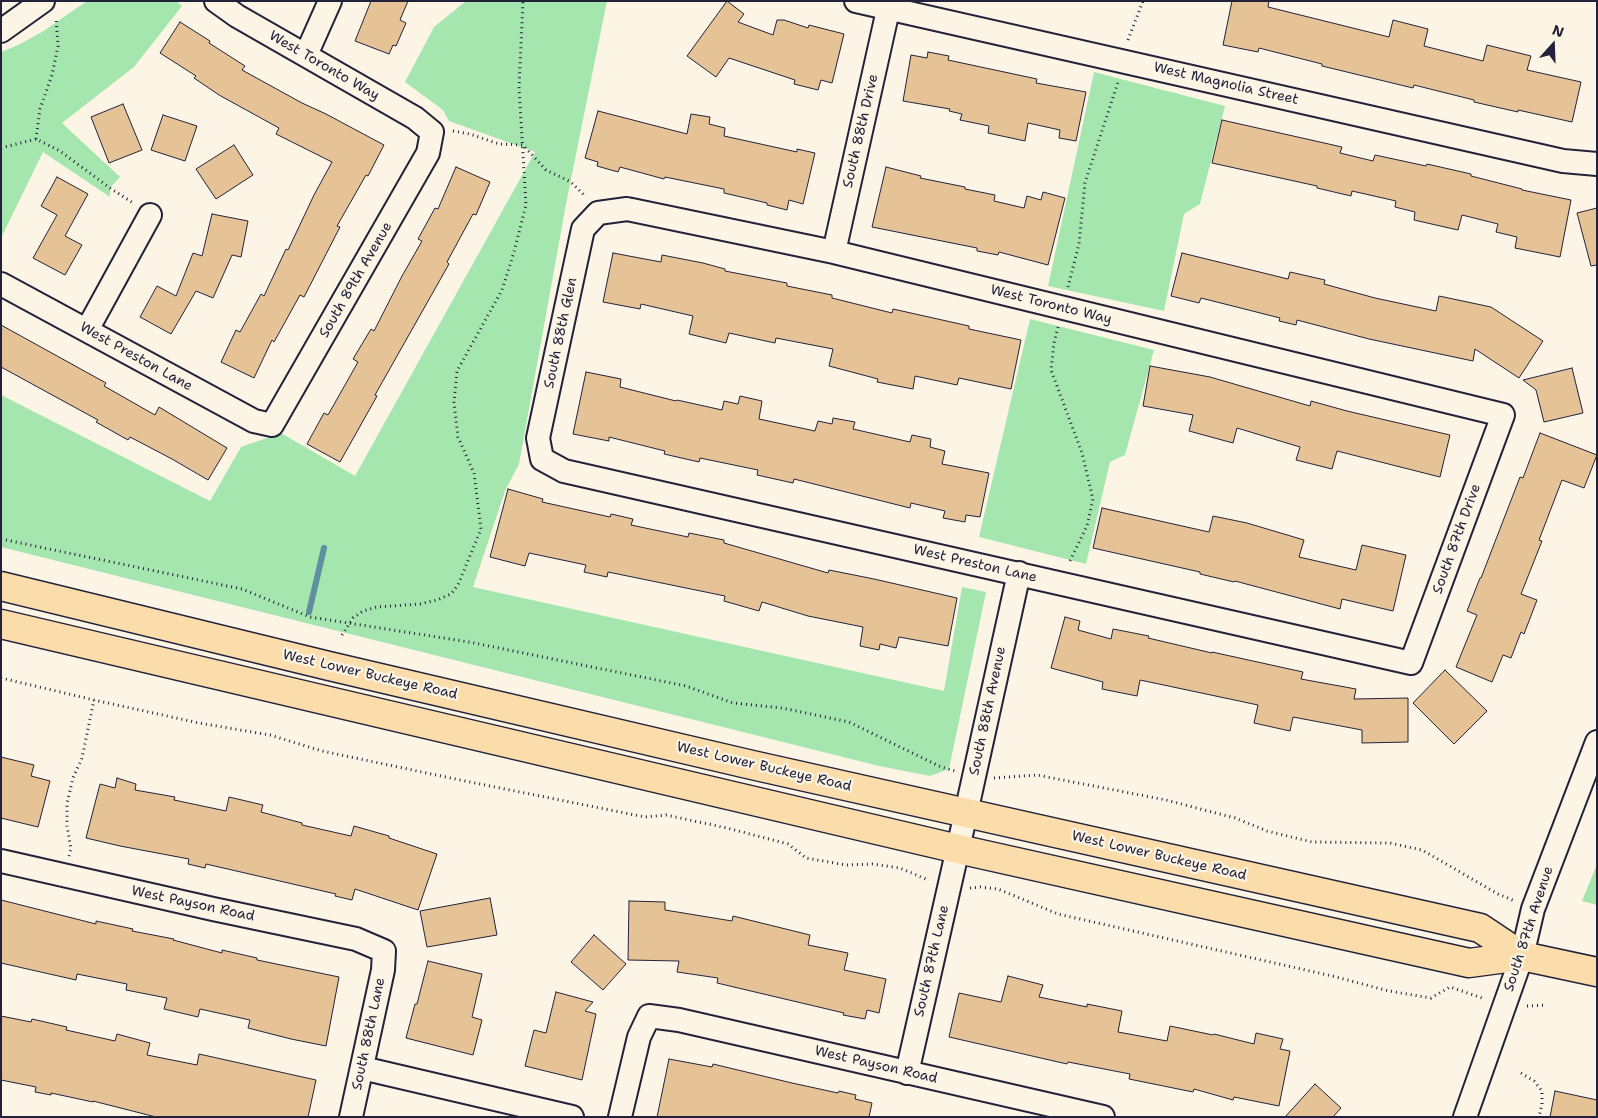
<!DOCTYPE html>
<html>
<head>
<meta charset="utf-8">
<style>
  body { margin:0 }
  #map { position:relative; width:1598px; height:1118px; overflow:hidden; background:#fcf5e5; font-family:"Shantell Sans",sans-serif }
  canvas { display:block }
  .frame { position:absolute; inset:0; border:2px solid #22223b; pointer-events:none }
  .north { position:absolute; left:1528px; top:20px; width:50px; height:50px; -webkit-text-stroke:4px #fcf5e5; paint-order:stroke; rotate:20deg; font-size:14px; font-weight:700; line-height:20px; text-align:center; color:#22223b }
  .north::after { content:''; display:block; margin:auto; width:18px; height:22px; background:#22223b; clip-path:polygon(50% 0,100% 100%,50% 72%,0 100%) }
</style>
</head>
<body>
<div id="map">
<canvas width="1598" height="1118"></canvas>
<div class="frame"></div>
<div class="north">N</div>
</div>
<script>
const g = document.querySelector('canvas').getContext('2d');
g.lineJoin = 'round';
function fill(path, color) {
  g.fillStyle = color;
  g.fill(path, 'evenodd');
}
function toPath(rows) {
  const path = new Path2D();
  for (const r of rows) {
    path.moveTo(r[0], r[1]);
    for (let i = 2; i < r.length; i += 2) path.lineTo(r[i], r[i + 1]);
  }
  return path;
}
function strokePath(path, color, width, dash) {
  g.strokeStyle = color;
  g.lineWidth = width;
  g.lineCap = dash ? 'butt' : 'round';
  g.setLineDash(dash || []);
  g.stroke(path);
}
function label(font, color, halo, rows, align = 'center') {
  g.font = font + ' "Shantell Sans",sans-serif';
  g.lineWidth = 4.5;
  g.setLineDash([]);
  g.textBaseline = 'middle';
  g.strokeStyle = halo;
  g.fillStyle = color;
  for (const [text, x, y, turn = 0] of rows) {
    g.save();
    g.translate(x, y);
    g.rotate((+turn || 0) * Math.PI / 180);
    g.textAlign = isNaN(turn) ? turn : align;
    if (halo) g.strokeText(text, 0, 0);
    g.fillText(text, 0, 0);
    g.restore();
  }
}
fill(toPath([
  [87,1,177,1,182,6,134,67,62,123,120,177,110,188,110,197,43,152,1,238,1,52,18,45,42,32],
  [466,1,607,1,566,204,519,464,505,491,473,587,944,691,962,587,986,592,949,769,930,776,879,766,1,547,1,395,210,501,241,447,281,433,355,476,535,152,449,121,443,110,405,82,434,27],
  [1094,72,1225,106,1200,204,1184,214,1164,311,1048,286],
  [1030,319,1154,350,1125,455,1110,462,1086,564,979,537],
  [1597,864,1597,905,1582,901]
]), '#a5e6af');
strokePath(toPath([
  [309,612,324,548]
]), '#5f8fa0', 6);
const building = toPath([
  [371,1,408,1,400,20,406,23,396,46,393,45,389,54,355,41,371,1],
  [727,1,744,14,738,22,773,35,777,20,784,20,808,28,809,25,844,34,832,83,821,80,818,90,794,84,795,80,729,58,716,77,687,56,727,1],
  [1232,1,1269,1,1268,7,1389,37,1393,20,1428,29,1424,46,1483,61,1487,45,1531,56,1527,70,1581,82,1572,122,1518,110,1518,112,1474,102,1474,100,1414,85,1413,88,1322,66,1322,64,1259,48,1258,52,1223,45,1232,1],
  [180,22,210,41,209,43,245,66,242,70,302,103,326,114,384,145,368,176,366,175,337,226,340,227,304,297,300,295,274,342,272,340,254,378,221,362,236,330,240,332,261,294,264,296,286,249,288,250,314,195,332,162,276,134,279,128,219,95,194,78,196,76,160,53,180,22],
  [928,52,949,56,948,60,1037,79,1036,83,1086,92,1076,141,1059,138,1060,130,1028,123,1025,141,988,133,989,126,960,120,962,114,949,111,950,109,903,101,911,55,927,58,928,52],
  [123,104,142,150,109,163,91,117,123,104],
  [598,111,687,134,691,114,710,117,709,124,725,128,724,136,797,152,797,149,815,153,803,204,789,200,787,210,767,205,767,203,724,193,724,189,665,177,664,179,620,167,618,172,597,166,598,162,585,158,598,111],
  [163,115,197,126,185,161,151,150,163,115],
  [1222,120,1342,147,1340,153,1373,161,1375,155,1426,166,1427,164,1471,174,1471,176,1522,189,1522,190,1571,200,1560,257,1515,248,1517,237,1496,232,1498,224,1462,215,1458,230,1414,220,1415,212,1395,207,1396,201,1352,191,1351,196,1317,188,1317,186,1212,163,1222,120],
  [234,145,253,175,216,199,196,169,234,145],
  [456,167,490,182,476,215,473,214,447,262,449,264,375,395,377,396,340,462,307,444,324,413,328,415,358,362,353,359,371,329,374,331,402,276,422,241,418,239,435,208,438,209,456,167],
  [886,167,921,176,920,178,965,187,965,189,995,195,994,201,1024,208,1027,196,1041,200,1043,192,1065,198,1048,265,999,252,998,255,977,251,977,248,872,227,886,167],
  [57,177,88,194,65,236,82,245,65,275,33,258,57,215,41,206,57,177],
  [1597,208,1597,265,1591,266,1577,213,1597,208],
  [212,214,248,221,241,257,232,255,213,298,196,291,171,334,140,317,157,286,176,296,193,253,202,256,212,214],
  [613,253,661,262,662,255,703,263,725,269,725,271,787,283,787,286,832,295,832,298,892,313,893,309,969,326,969,329,1021,340,1011,389,959,378,957,385,915,376,913,389,877,382,878,379,829,366,833,349,776,338,775,343,729,333,726,343,689,334,693,316,641,304,640,309,603,302,613,253],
  [1182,253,1288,279,1290,272,1325,280,1324,284,1375,298,1436,311,1439,296,1491,307,1543,341,1519,378,1475,349,1473,361,1369,339,1297,320,1296,325,1279,321,1280,318,1201,298,1199,303,1171,296,1182,253],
  [1,325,106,383,104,386,155,415,159,407,227,448,208,480,172,459,130,437,128,440,96,422,98,420,1,367,1,325],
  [1150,366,1210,377,1310,406,1311,401,1347,411,1450,435,1440,477,1337,451,1332,469,1296,460,1300,447,1237,428,1233,443,1189,431,1193,415,1143,406,1150,366],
  [1572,368,1583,413,1544,422,1536,390,1523,380,1572,368],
  [586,372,621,379,620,387,676,401,677,400,722,410,724,401,738,404,740,396,762,401,759,419,815,431,818,421,832,424,833,418,855,422,853,429,910,442,912,435,931,439,930,447,945,451,942,464,989,473,980,517,966,515,965,522,943,518,945,511,911,503,910,508,794,479,793,483,757,475,758,470,700,458,699,462,664,454,665,451,609,437,609,441,573,434,586,372],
  [1540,433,1597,455,1584,488,1562,480,1539,540,1542,541,1521,594,1537,600,1524,634,1521,632,1511,658,1503,655,1492,682,1456,667,1477,615,1467,611,1480,578,1481,578,1520,477,1523,478,1540,433],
  [508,489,543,499,542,502,610,517,611,514,633,519,631,525,688,537,689,533,724,540,724,543,828,573,829,570,874,579,957,598,948,646,899,637,896,648,880,644,879,650,860,646,863,627,808,616,762,602,759,611,724,601,725,596,608,572,607,577,584,572,586,565,529,553,525,566,490,557,508,489],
  [1102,508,1209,532,1213,516,1247,523,1304,540,1299,557,1356,570,1362,545,1406,555,1393,611,1342,599,1340,609,1235,581,1234,582,1200,574,1200,572,1093,548,1102,508],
  [1065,617,1080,621,1078,630,1111,639,1113,629,1149,636,1148,638,1212,653,1212,652,1303,672,1301,679,1356,689,1354,699,1408,698,1408,742,1362,743,1362,730,1293,717,1290,731,1254,723,1258,705,1140,680,1137,696,1102,689,1103,682,1051,668,1065,617],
  [1445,670,1487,711,1454,744,1413,703,1445,670],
  [1,757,34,765,31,776,50,781,38,827,1,818,1,757],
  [117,778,136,784,135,790,175,797,174,800,226,811,229,797,263,805,261,812,302,823,302,825,351,836,354,826,389,836,389,838,437,854,418,910,355,889,352,900,335,896,336,894,206,864,205,868,188,864,189,859,120,846,86,838,100,784,115,788,117,778],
  [490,898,497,935,427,947,420,911,490,898],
  [1,900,96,924,96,921,133,929,132,931,174,939,173,940,222,953,222,950,257,958,257,960,339,977,326,1046,291,1039,248,1028,250,1020,200,1009,198,1017,164,1009,167,998,126,990,127,984,77,974,76,980,1,963,1,900],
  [629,901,665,902,665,910,732,921,733,916,810,935,808,945,848,953,844,970,886,979,879,1013,867,1010,865,1019,843,1015,844,1013,717,983,718,978,677,972,679,961,628,960,629,901],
  [594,935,626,964,603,990,571,962,594,935],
  [428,961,482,974,472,1017,482,1020,473,1055,406,1038,415,1004,417,1004,428,961],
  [1008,976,1043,985,1039,997,1087,1007,1087,1004,1122,1011,1118,1032,1167,1041,1170,1026,1213,1035,1214,1034,1254,1044,1256,1033,1283,1039,1280,1049,1290,1051,1279,1106,1234,1097,1233,1100,1194,1089,1193,1092,1129,1079,1130,1074,1068,1062,1067,1064,949,1037,959,993,1001,1002,1008,976],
  [556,992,593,1002,585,1011,596,1014,582,1080,525,1066,534,1030,546,1033,556,992],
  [1,1016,31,1022,32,1019,67,1027,66,1030,115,1041,117,1034,150,1043,147,1055,197,1065,199,1054,316,1080,308,1117,156,1117,93,1101,93,1102,51,1093,51,1095,35,1092,36,1087,1,1080,1,1016],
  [669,1059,712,1067,713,1064,792,1083,838,1093,839,1091,856,1095,855,1099,872,1103,869,1117,657,1117,669,1059],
  [1315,1084,1341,1108,1333,1117,1285,1117,1315,1084],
  [1555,1091,1597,1100,1597,1117,1550,1117,1555,1091]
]);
fill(building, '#e6c397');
strokePath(building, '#22223b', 1);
const minor = toPath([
  [856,1,1563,161,1597,164],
  [1,31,43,1],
  [306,55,330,1],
  [627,209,834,252,1503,415,1411,663,564,471,542,459,538,438,583,229,598,213,627,209],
  [834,252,888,10],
  [1,284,254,421,272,425,428,153,432,132,415,118,237,16,216,1],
  [87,330,150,215],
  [1,861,213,909,356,939,384,951,383,970,351,1117],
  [362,1068,572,1117],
  [907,1073,966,813,1019,573],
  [620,1117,639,1037,649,1016,679,1020,1103,1117],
  [1465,1117,1522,956,1533,909,1597,742]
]);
const major = toPath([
  [1,586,329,666,752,765,1480,928,1522,956],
  [1,624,958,849,1469,963,1522,956,1597,972]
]);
strokePath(minor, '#22223b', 26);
strokePath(major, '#22223b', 31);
strokePath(toPath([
  [1128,40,1143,1],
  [453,131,470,134,499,144,523,145,546,170,571,182,585,196],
  [36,139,40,109,52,75,58,46,56,17],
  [1,148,36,139,60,151,110,188,133,203],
  [1068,287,1079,244,1085,183,1118,82],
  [1058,327,1054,343,1051,370,1082,453,1093,499,1087,526,1069,563],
  [1,539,242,589,310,617,469,642,686,686,733,703,782,708,849,722,941,767,955,771],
  [342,635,353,618,363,611,377,607,420,604,437,600,451,594,458,585,481,529,474,473,458,437,454,402,457,371,502,290,514,252,526,205,519,87,523,1],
  [1,678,94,700,199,723,270,735,322,751,460,780,645,817,666,815,727,828,788,844,806,858,846,865,872,864,900,868,928,880],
  [994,778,1037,775,1166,800,1235,818,1267,831,1312,842,1390,843,1422,850,1498,894,1515,901],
  [69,856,71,849,67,826,67,803,73,778,82,758,94,700],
  [970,888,980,887,998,889,1058,914,1332,976,1389,991,1431,998,1450,987,1485,999],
  [1527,1006,1547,1005],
  [1521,1073,1534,1081,1542,1091,1542,1104,1539,1117]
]), '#22223b', 3, [1, 4]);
strokePath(minor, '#fcf5e5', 22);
strokePath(major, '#faddab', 28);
label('14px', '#22223b', '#fcf5e5', [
  ["West Toronto Way",324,66,30],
  ["West Magnolia Street",1226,84,13],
  ["South 88th Drive",861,131,-77],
  ["South 89th Avenue",356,280,-60],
  ["West Toronto Way",1051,305,14],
  ["South 88th Glen",561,333,-78],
  ["West Preston Lane",136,357,29],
  ["South 87th Drive",1457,539,-70],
  ["West Preston Lane",975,564,13],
  ["West Lower Buckeye Road",370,675,13],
  ["South 88th Avenue",988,711,-78],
  ["West Lower Buckeye Road",764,767,13],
  ["West Lower Buckeye Road",1159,856,13],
  ["West Payson Road",193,904,12],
  ["South 87th Avenue",1529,929,-72],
  ["South 87th Lane",932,961,-77],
  ["South 88th Lane",369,1034,-78],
  ["West Payson Road",876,1065,13]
]);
</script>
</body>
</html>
